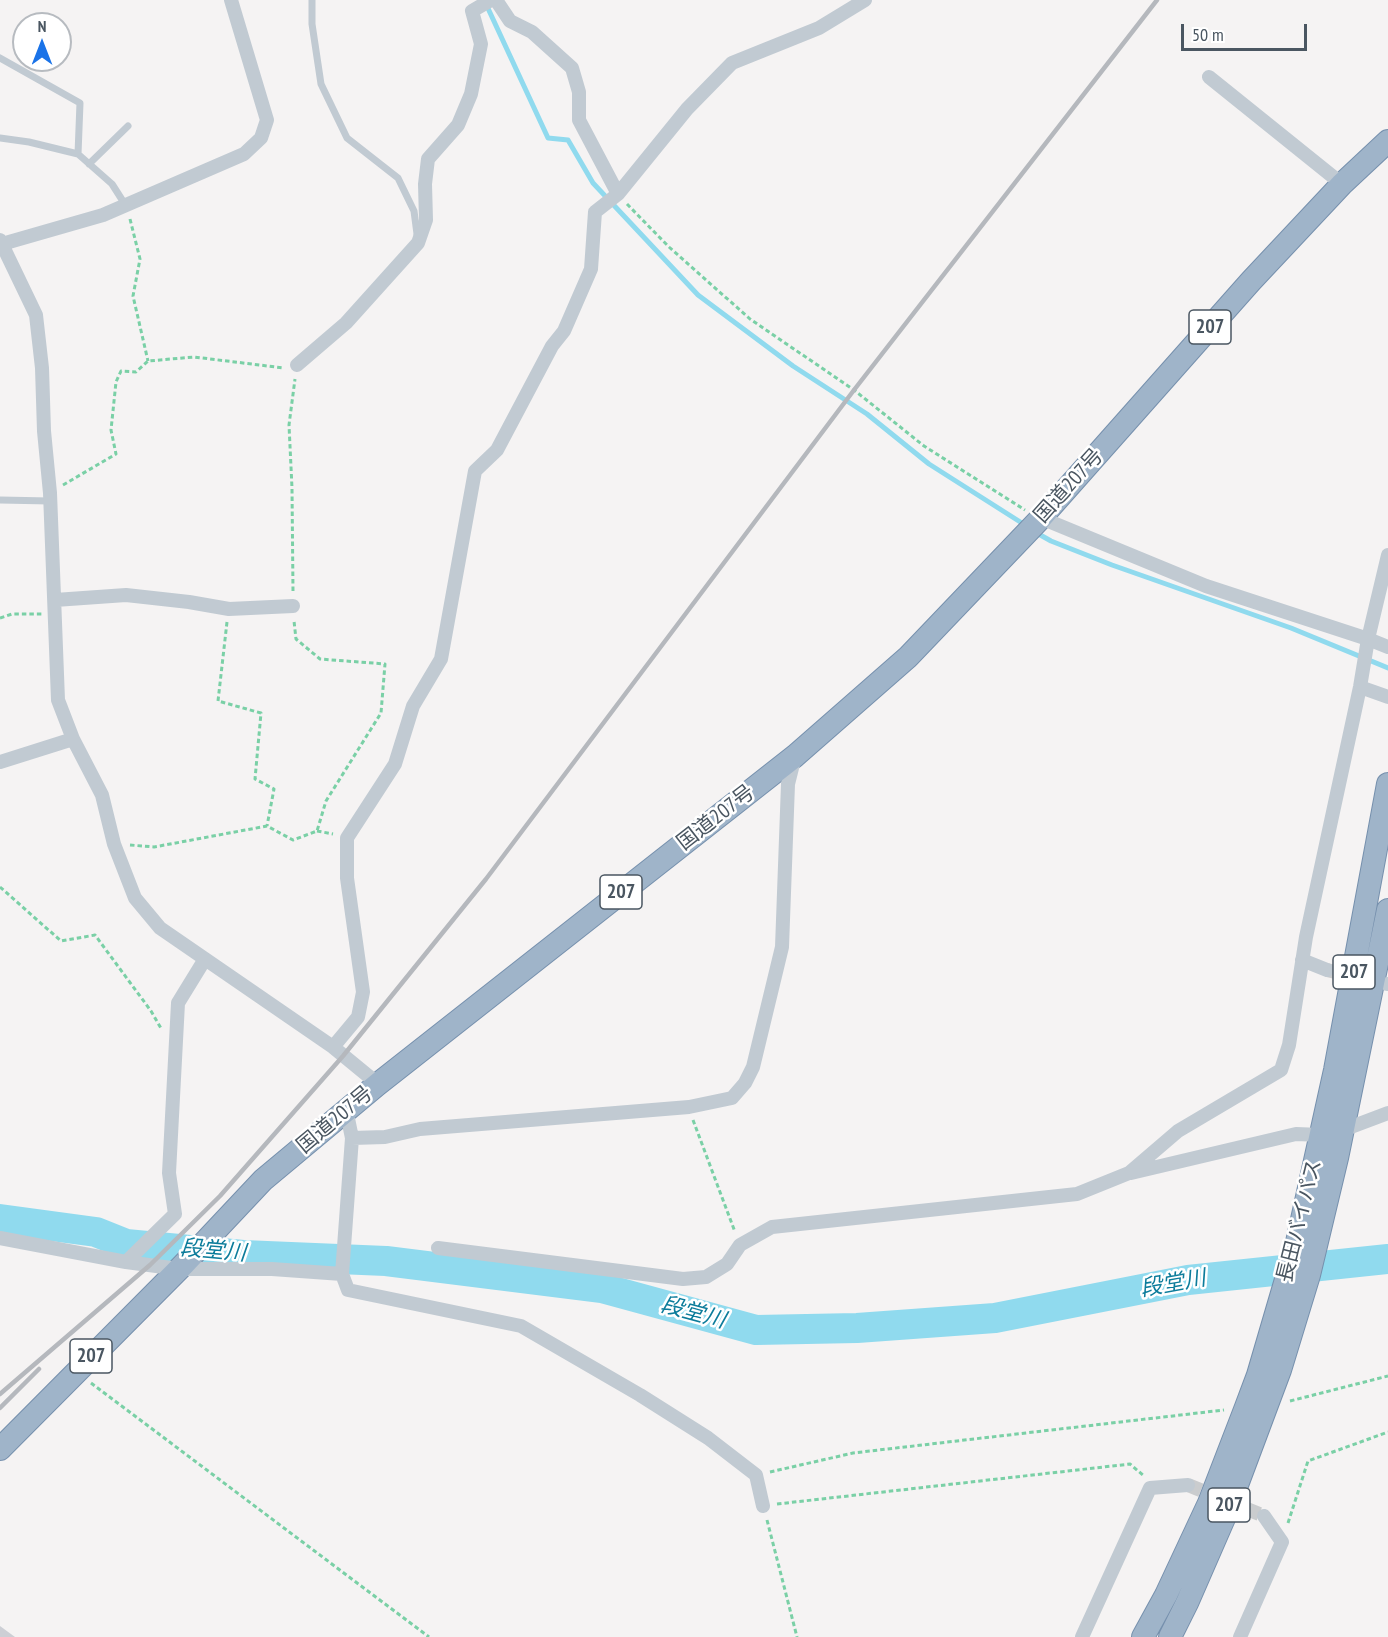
<!DOCTYPE html>
<html>
<head>
<meta charset="utf-8">
<style>
  body { margin:0 }
  #map { position:relative; width:1388px; height:1637px; overflow:hidden; background:#f5f3f3; font-family:"PT Sans Narrow",sans-serif }
  canvas { display:block }
  .north { position:absolute; left:12px; top:12px; width:60px; height:60px; box-sizing:border-box; background:#fff; border:2px solid #b7bbc0; border-radius:50%; rotate:0deg; font-size:16px; font-weight:700; line-height:24px; text-align:center; color:#4a5661 }
  .north::after { content:''; display:block; margin:auto; width:21px; height:27px; background:#1a73e8; clip-path:polygon(50% 0,100% 100%,50% 72%,0 100%) }
  .scale { position:absolute; left:1181px; top:24px; width:126px; height:27px; box-sizing:border-box; border:3px solid #4a5661; border-top:0; padding-left:8px; font-size:18px; line-height:21px; white-space:nowrap; color:#4a5661; -webkit-text-stroke:4px #fff; paint-order:stroke }
</style>
</head>
<body>
<div id="map">
<canvas width="1388" height="1637"></canvas>
<div class="north">N</div>
<div class="scale">50 m</div>
</div>
<script>
const g = document.querySelector('canvas').getContext('2d');
g.lineJoin = 'round';
function toPath(rows) {
  const path = new Path2D();
  for (const r of rows) {
    path.moveTo(r[0], r[1]);
    for (let i = 2; i < r.length; i += 2) path.lineTo(r[i], r[i + 1]);
  }
  return path;
}
function strokePath(path, color, width, dash) {
  g.strokeStyle = color;
  g.lineWidth = width;
  g.lineCap = dash ? 'butt' : 'round';
  g.setLineDash(dash || []);
  g.stroke(path);
}
function fill(path, color) {
  g.fillStyle = color;
  g.fill(path, 'evenodd');
}
function label(font, color, halo, rows, align = 'center') {
  g.font = font + ' "PT Sans Narrow","Noto Sans JP",sans-serif';
  g.lineWidth = 5;
  g.setLineDash([]);
  g.textBaseline = 'middle';
  g.strokeStyle = halo;
  g.fillStyle = color;
  for (const [text, x, y, turn = 0] of rows) {
    g.save();
    g.translate(x, y);
    g.rotate((+turn || 0) * Math.PI / 180);
    g.textAlign = isNaN(turn) ? turn : align;
    if (halo) g.strokeText(text, 0, 0);
    g.fillText(text, 0, 0);
    g.restore();
  }
}
strokePath(toPath([
  [486,4,548,138,568,140,593,183,698,295,793,366,867,414,929,464,1025,525],
  [1035,532,1051,541,1112,565,1291,628,1388,668]
]), '#90daee', 5);
strokePath(toPath([
  [0,1219,96,1232,126,1244,243,1255,386,1261,602,1288,756,1330,857,1328,995,1318,1188,1280,1388,1259]
]), '#90daee', 30);
fill(toPath([
  [0,1626,15,1637,0,1637]
]), '#cdcfd5');
strokePath(toPath([
  [1327,970,1360,978],
  [1188,1485,1264,1516]
]), '#caccce', 14, [14, 7]);
const trunk = toPath([
  [0,1449,184,1264,263,1180,378,1084,795,756,908,657,1039,520,1251,281,1342,184,1388,141],
  [1143,1637,1166,1595,1209,1503,1246,1407,1258,1375,1297,1242,1335,1070,1388,784],
  [1170,1637,1187,1603,1228,1509,1280,1370,1309,1275,1337,1158,1388,910]
]);
strokePath(trunk, '#7690ad', 24);
strokePath(toPath([
  [627,204,669,247,750,319,854,390,924,446,1025,510],
  [130,219,140,259,133,296,148,361],
  [63,485,116,454,111,430,116,382,121,371,136,372,148,361,194,357,284,368],
  [293,591,292,488,289,425,295,379],
  [0,618,12,614,42,614],
  [227,622,218,701,261,713,255,779,274,789,267,826],
  [317,831,333,834],
  [130,845,154,847,267,826,293,840,317,831,326,801,381,713,385,664,320,659,296,639,294,621],
  [0,887,61,941,95,935,151,1011,162,1030],
  [693,1120,735,1232],
  [91,1383,429,1637],
  [1290,1401,1388,1376],
  [770,1472,853,1453,1224,1410],
  [777,1504,1130,1464,1144,1476],
  [767,1520,797,1637],
  [1288,1523,1308,1461,1388,1432]
]), '#7ad0a6', 3, [4.5, 3]);
strokePath(toPath([
  [312,0,312,24,321,84,347,138,398,178,414,211,417,234],
  [0,58,80,103,78,154],
  [0,138,29,142,78,154,112,184,126,206],
  [89,164,128,126],
  [0,500,50,501]
]), '#c1cad2', 7);
strokePath(toPath([
  [496,0,510,21,532,32,572,68,579,92,579,120,618,194],
  [1209,77,1342,184],
  [0,240,36,315,42,368,44,431,50,493,58,700,73,739,102,795,114,844,135,898,160,928,333,1047,378,1084],
  [2,244,103,215,244,154,261,138,267,120,231,0],
  [297,365,346,323,418,243,426,220,425,184,428,159,458,125,471,94,481,44,472,11,491,0],
  [1041,518,1206,586,1368,639,1388,647],
  [55,600,126,595,189,602,229,609,293,606],
  [1360,687,1388,697],
  [0,762,73,739],
  [1302,960,1327,970],
  [1387,984,1388,984],
  [333,1047,358,1017,363,992,347,878,347,838,395,764,413,706,441,659,475,471,497,450,552,346,564,331,591,269,595,212,618,194,687,109,732,63,819,28,865,0],
  [346,1109,352,1138,342,1274,348,1290,521,1326,640,1395,708,1438,756,1475,763,1506],
  [352,1138,385,1137,420,1129,689,1107,732,1098,745,1083,753,1067,782,947,788,784,795,756],
  [1131,1173,1296,1134,1321,1135,1343,1130,1388,1113],
  [0,1238,126,1262,179,1269,272,1269,342,1274],
  [438,1248,683,1279,706,1277,727,1264,740,1245,772,1227,1077,1194,1129,1173,1178,1131,1281,1070,1289,1045,1306,937,1360,687,1368,639,1388,555],
  [126,1262,175,1214,169,1173,178,1003,205,959],
  [1082,1637,1150,1488,1188,1485],
  [1240,1637,1282,1542,1264,1516]
]), '#c1cad2', 14);
strokePath(trunk, '#9fb4c9', 22);
strokePath(toPath([
  [0,1394,150,1265,220,1196,343,1056,486,879,854,390,1157,0],
  [0,1408,39,1369]
]), '#b5b8bd', 4.5);
for (const [x, y, w] of [
  [1210,327,42],
  [621,892,42],
  [1354,972,42],
  [91,1356,42],
  [1229,1505,42]
]) {
  const box = new Path2D();
  box.roundRect(x - w / 2, y - 17, w, 34, 4.5);
  g.fillStyle = '#fff';
  g.fill(box);
  strokePath(box, '#4a5661', 1.5);
}
label('bold 20px', '#4a5661', null, [
  ["207",1210,327],
  ["207",621,892],
  ["207",1354,972],
  ["207",91,1356],
  ["207",1229,1505]
]);
label('21px', '#4a5661', '#fff', [
  ["国道207号",1069,486,-48],
  ["国道207号",716,818,-38],
  ["国道207号",335,1120,-40],
  ["長田バイパス",1300,1221,-76]
]);
label('italic 22px', '#0c7c9b', '#fff', [
  ["段堂川",213,1251,5],
  ["段堂川",1173,1284,-10],
  ["段堂川",693,1313,15]
]);
</script>
</body>
</html>
